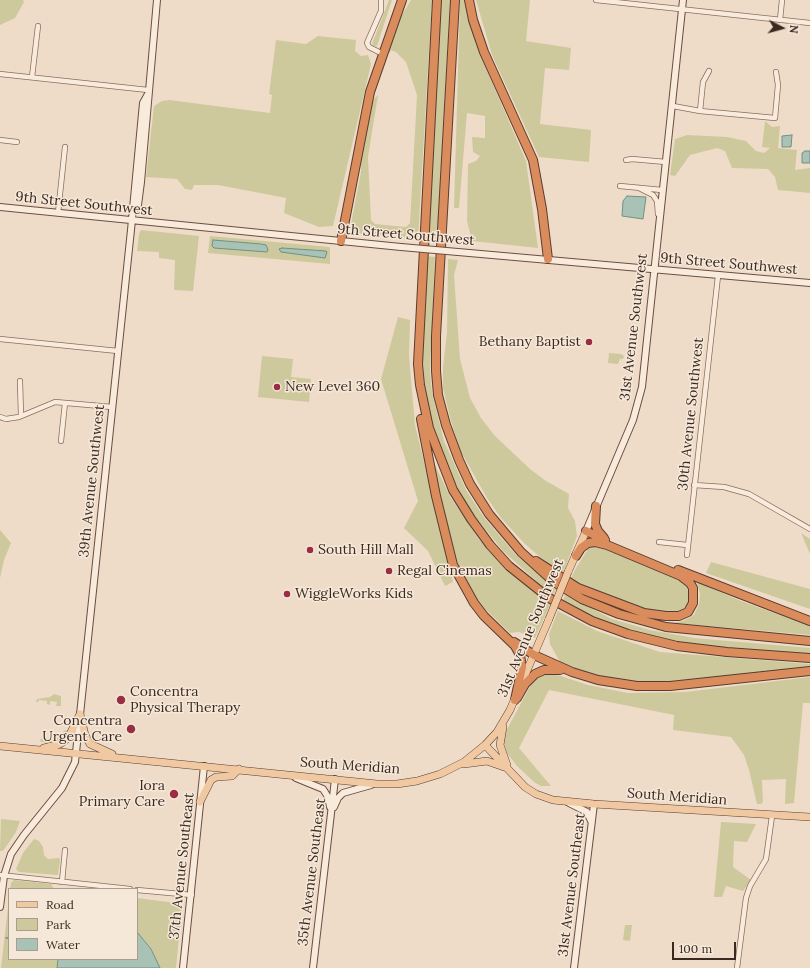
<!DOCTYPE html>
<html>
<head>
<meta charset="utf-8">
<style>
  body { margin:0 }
  #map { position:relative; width:810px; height:968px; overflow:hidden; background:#eedcc9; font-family:Lora,serif }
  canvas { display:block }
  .legend { position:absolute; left:8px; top:888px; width:130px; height:72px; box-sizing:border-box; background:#f6e8d8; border:1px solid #ab9c8f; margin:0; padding:5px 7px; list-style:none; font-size:12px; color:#3b2921 }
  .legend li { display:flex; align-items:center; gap:8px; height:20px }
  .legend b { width:20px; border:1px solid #ab9c8f }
  .north { position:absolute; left:762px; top:8px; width:40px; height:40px; -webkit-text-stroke:3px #f6e8d8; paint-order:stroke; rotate:96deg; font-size:11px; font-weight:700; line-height:16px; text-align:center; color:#3b2921 }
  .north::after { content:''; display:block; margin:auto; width:14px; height:18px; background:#3b2921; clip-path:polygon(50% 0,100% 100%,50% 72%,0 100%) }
  .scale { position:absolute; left:672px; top:942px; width:64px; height:18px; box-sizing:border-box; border:2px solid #3b2921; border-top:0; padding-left:5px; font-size:12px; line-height:14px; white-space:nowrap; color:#3b2921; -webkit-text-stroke:3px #f6e8d8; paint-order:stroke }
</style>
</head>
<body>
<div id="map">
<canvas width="810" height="968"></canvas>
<ul class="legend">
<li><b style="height:5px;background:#f0c9a2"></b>Road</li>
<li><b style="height:11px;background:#cdc99c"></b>Park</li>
<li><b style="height:11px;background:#a9c2b6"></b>Water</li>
</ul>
<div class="north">N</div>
<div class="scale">100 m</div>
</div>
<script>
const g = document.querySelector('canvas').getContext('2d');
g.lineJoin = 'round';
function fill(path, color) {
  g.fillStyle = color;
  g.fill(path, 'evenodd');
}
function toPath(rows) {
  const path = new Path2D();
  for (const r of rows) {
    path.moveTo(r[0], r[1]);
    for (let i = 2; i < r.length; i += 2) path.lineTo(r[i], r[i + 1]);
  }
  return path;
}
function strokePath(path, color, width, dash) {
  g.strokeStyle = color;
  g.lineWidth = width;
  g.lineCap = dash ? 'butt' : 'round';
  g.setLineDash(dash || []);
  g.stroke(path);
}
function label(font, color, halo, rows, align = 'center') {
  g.font = font + ' Lora,serif';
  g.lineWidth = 3;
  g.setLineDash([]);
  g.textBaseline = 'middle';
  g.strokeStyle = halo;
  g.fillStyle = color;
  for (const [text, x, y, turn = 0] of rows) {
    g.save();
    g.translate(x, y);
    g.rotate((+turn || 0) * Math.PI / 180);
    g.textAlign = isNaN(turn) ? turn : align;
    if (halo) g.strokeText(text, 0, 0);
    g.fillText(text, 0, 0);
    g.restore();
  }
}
fill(toPath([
  [0,0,23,0,24,2,15,18,0,25],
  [389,0,392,0,377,46,374,46,372,44],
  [411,0,432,0,418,239,353,233,351,232,351,224,361,172,361,158,372,101,378,95,368,157,371,220,375,224,406,227,410,223,417,95,406,62,396,52,391,50,390,53,388,49,399,20],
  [441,0,450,0,437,240,427,240],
  [460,0,466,0,476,45,526,161,538,248,472,241,467,221,468,164,476,161,480,156,473,152,472,137,485,138,485,116,467,113,459,208,454,208],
  [476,0,530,0,526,41,571,48,569,70,545,68,540,124,591,130,589,162,539,157,492,55],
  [318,36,356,40,355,51,361,56,368,55,371,64,333,226,319,227,284,213,286,198,218,185,194,185,192,190,185,189,177,179,146,177,154,106,162,101,169,100,270,113,272,95,269,94,276,40,306,44],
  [765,121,772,127,780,126,778,148,797,150,795,170,810,168,810,193,778,190,775,177,768,169,732,168,725,151,717,148,690,155,675,176,670,175,675,139,687,135,727,137,746,141,756,151,764,153,770,148,762,147],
  [141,230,199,236,193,291,174,290,175,260,159,258,159,252,137,251,139,234],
  [210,236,329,247,330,248,330,264,208,253],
  [426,256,435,257,430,371,432,393,444,441,466,490,483,516,515,554,556,589,553,596,503,551,466,505,451,474,432,424,426,399,422,351],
  [448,259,458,260,454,275,460,359,470,398,481,418,495,436,530,469,546,481,569,494,568,508,575,521,577,536,562,576,525,544,501,518,487,498,460,450,451,421,443,388,443,367,447,333],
  [398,317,410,320,409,356,415,425,453,582,445,586,428,551,404,528,418,501,381,379],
  [609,353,621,354,624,356,623,359,620,359,618,364,608,363],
  [262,356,293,359,291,377,311,379,309,402,258,397],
  [432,459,451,498,478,538,504,568,550,605,535,638,519,632,510,633,479,603,464,579,453,551],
  [0,530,11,543,4,560,0,578],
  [801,533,810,539,810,554],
  [596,544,651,567,686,584,690,597,688,604,680,611,672,613,652,612,598,594,570,580,576,568,590,546],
  [711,562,810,589,810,609,706,573],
  [697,582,741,601,810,626,810,635,674,623,683,621,694,615,699,604,700,594],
  [565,595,612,619,650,630,694,638,810,648,810,655,714,647,656,639,612,625,592,616,563,600],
  [558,611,597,631,660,652,810,664,810,668,653,683,614,681,569,667,560,662,550,644,549,634],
  [549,674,561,676,588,685,628,693,685,692,810,677,810,703,803,703,794,803,785,804,786,779,762,780,763,802,761,804,757,804,749,770,744,755,731,737,673,730,674,715,549,690,519,748,551,786,541,786,534,782,517,766,507,753,503,740,506,731,532,683,540,676],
  [54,694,61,696,61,706,56,706,57,702,50,701,50,705,47,704,47,701,39,700,38,702,36,702,37,699,50,697],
  [65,730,68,731,58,740,47,743,41,742,40,740,42,738,57,738],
  [1,819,20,821,16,832,3,851,0,851],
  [721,822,756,824,747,842,734,841,733,867,751,880,743,891,726,886,722,897,714,897],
  [34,839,39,841,43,847,44,855,48,859,59,858,60,860,58,875,19,872,16,869,23,853],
  [14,880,51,884,54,889,10,889,11,883],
  [137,898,176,903,182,907,176,968,160,968,151,949,137,932],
  [9,899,9,959,58,959,57,968,1,968],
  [625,925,632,925,630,941,623,940]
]), '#cdc99c');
const water = toPath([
  [792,135,791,147,782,147,782,136,792,135],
  [805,151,810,151,810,163,802,163,802,153,805,151],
  [627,196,646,197,643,219,622,216,623,201,627,196],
  [213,240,261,244,266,245,268,250,267,252,214,248,212,246,213,240],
  [282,248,326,251,327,252,325,258,281,252,279,249,282,248],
  [137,932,151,949,160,968,57,968,58,959,137,959,137,932]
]);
fill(water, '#a9c2b6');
strokePath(water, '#709183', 1);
strokePath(toPath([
  [6,938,9,938]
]), '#709183', 1.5);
const street = toPath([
  [596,0,810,23],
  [780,20,782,0],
  [379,52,369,47,367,43,381,11,381,0],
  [0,74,148,90],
  [32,77,38,26],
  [673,106,700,111,775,118,778,85,776,72],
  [700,111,703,82,709,71],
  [0,140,17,142],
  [626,160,632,159,666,162],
  [620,186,662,190],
  [639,188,653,195,657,201,658,214],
  [58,213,65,147],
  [0,339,118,351],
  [20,381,21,416],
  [0,417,6,419,19,417,55,402,112,407],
  [61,441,65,403],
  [694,485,724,487,749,494,810,529],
  [659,542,687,545],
  [687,555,718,276],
  [0,875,130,889],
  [62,882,65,850],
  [137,890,192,895],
  [737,968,746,898,750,886,766,859,772,816]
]);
const secondary = toPath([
  [0,207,401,247],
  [133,211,138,205,141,182,157,0],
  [458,252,810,283],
  [586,531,633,420,642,387,683,0],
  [296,778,323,789,328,797,330,807],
  [569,803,587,812,591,821],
  [334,807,338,798,343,793,371,785],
  [0,907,4,876,11,854,24,835,62,788,75,762,131,230,143,103,148,94],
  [183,968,204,766],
  [313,968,335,779],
  [574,968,594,804]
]);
const primary = toPath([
  [568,572,586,531],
  [80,714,85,735,90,744,112,754],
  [503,727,500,745,507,765],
  [485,745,525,787,536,794,553,800,594,804,810,817],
  [0,746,377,784,397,784,417,781,440,774,464,762,485,745,497,732,510,710,549,619],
  [44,748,60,744,68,738,80,714],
  [464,764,487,761,504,767],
  [200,802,211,780,216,777,232,776,239,769]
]);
const highway = toPath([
  [437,0,418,364,420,385,429,428,453,490,471,519,490,545,509,566,549,598,592,621,628,634,677,646,727,652,810,658],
  [455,0,436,336,436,371,438,395,446,425,459,460,470,484,489,514,521,552,554,582,582,599,619,614,666,627,810,641],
  [469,0,473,20,484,52,533,160,542,209,548,259],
  [341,241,370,92,402,0],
  [421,419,436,496,453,565,474,603,484,616,515,646,520,655,522,667,515,700],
  [596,506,595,524,598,531,604,538],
  [586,531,605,540],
  [536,561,578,588,644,613,666,616,679,616,688,612,693,603,693,588,690,583,681,576,607,545,595,542,588,543,581,548,576,556],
  [678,570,810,621],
  [514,642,534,655,572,672,598,680,637,686,670,686,810,671],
  [517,698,525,684,535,674,544,670,560,670]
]);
strokePath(street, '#8a6d5d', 6);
strokePath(secondary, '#6c4e40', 8);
strokePath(primary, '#593c31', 8);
strokePath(highway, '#593c31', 10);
strokePath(street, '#f9ebdc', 4.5);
strokePath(secondary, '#f9ebdc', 6);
strokePath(primary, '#f0c9a2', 7);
strokePath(highway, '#db8c5c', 8);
const secondaryBridge = toPath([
  [401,247,458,252]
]);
const primaryBridge = toPath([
  [549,619,568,572]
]);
strokePath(secondaryBridge, '#6c4e40', 8, []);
strokePath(primaryBridge, '#593c31', 8, []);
strokePath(secondaryBridge, '#f9ebdc', 6);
strokePath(primaryBridge, '#f0c9a2', 7);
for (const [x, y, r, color] of [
  [589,342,4,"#992e42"],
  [277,387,4,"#992e42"],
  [310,550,4,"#992e42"],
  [389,571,4,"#992e42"],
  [287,594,4,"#992e42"],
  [121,700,5,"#992e42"],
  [131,729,5,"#992e42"],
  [174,794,5,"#992e42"]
]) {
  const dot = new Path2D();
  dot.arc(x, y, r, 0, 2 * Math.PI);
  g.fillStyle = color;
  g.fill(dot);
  strokePath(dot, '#f6e8d8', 1.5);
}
label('14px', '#3b2921', '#f6e8d8', [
  ["9th Street Southwest",84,204,6],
  ["9th Street Southwest",406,235,5],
  ["9th Street Southwest",729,264,5],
  ["31st Avenue Southwest",634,327,-83],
  ["30th Avenue Southwest",691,414,-84],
  ["39th Avenue Southwest",92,481,-84],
  ["31st Avenue Southwest",531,628,-67],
  ["South Meridian",350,766,4],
  ["South Meridian",677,797,4],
  ["37th Avenue Southeast",182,866,-84],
  ["35th Avenue Southeast",312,872,-83],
  ["31st Avenue Southeast",572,885,-83]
]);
label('14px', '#3b2921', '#f6e8d8', [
  ["Bethany Baptist",581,342,"right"],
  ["New Level 360",285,387],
  ["South Hill Mall",318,550],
  ["Regal Cinemas",397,571],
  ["WiggleWorks Kids",295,594],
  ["Concentra",130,692],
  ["Physical Therapy",130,708],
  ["Concentra",122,721,"right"],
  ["Urgent Care",122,737,"right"],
  ["Iora",165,786,"right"],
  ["Primary Care",165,802,"right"]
], 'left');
</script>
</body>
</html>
